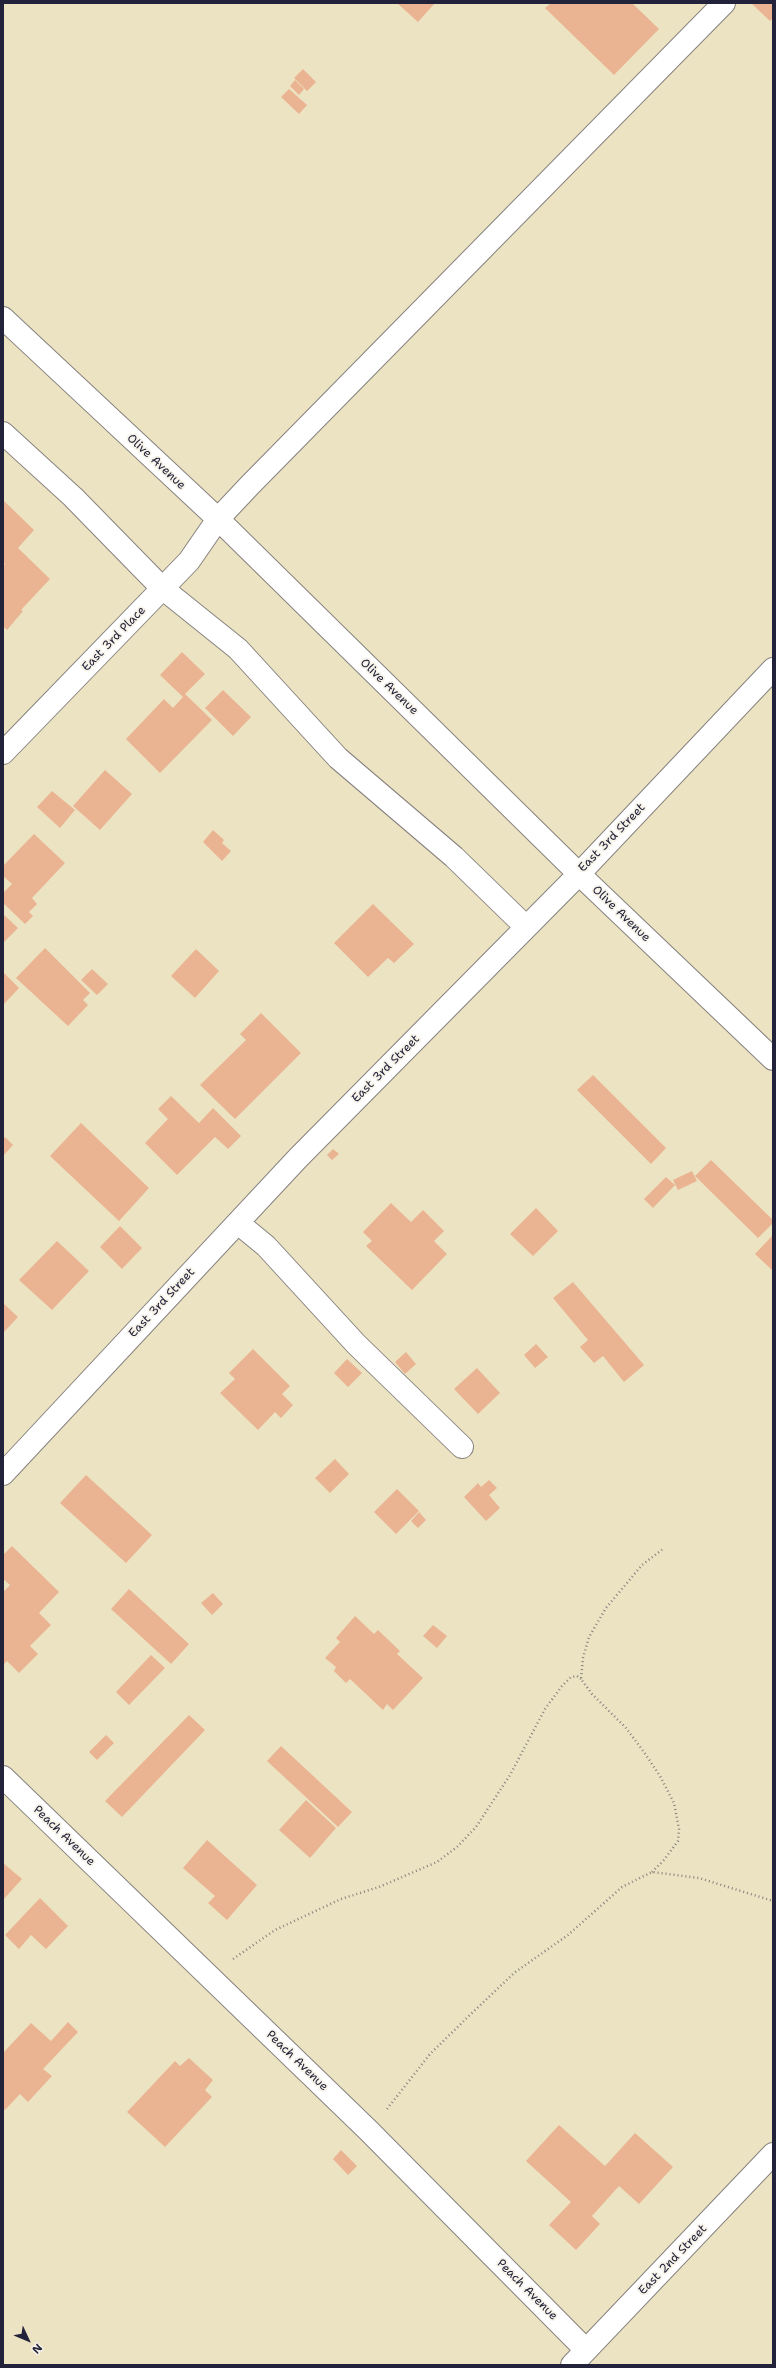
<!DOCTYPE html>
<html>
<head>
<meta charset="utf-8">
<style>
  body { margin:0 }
  #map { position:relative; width:776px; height:2368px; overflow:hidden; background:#ece3c3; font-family:"Shantell Sans",sans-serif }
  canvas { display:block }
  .frame { position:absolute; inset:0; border:4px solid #22223b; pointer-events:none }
  .north { position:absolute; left:8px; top:2320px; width:40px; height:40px; -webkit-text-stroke:3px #f7f3e8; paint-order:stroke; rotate:134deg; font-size:11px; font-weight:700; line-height:16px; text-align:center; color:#22223b }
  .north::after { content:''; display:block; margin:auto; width:14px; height:18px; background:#22223b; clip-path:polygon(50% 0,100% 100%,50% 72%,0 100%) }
</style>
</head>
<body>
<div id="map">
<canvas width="776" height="2368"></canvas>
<div class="frame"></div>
<div class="north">N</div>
</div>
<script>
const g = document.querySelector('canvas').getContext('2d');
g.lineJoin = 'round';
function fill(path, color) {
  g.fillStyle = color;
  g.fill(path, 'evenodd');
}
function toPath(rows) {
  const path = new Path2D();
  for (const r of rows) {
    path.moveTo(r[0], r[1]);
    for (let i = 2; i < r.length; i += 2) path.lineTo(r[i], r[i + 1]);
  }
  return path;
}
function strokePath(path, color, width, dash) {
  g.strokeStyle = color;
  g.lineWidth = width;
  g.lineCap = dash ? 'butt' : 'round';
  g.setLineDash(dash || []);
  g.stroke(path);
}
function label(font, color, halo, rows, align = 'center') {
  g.font = font + ' "Shantell Sans",sans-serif';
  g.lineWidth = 3.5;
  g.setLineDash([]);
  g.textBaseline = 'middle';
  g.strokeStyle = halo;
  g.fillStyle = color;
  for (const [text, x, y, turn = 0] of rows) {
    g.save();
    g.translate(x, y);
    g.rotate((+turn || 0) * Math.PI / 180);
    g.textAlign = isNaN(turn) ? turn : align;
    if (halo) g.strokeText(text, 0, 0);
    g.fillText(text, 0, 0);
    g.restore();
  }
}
fill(toPath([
  [397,3,435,3,418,22],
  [551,3,632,3,659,29,614,75,545,8],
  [751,3,773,3,773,18,770,21],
  [303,69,316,82,307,91,294,78],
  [295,80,304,89,299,95,290,86],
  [289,89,307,105,299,114,281,97],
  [3,500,34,530,18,548,50,579,21,610,23,611,7,630,3,626,3,567,5,564,3,562],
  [182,652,205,674,185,694,212,720,160,773,126,739,164,699,173,708,183,697,160,675],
  [223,690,251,717,233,736,205,708],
  [105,770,132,794,100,830,73,806],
  [52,791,75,810,60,828,37,807],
  [213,830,224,840,222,843,231,851,222,861,203,842],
  [34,834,65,863,32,898,37,904,29,912,33,916,25,924,3,903,3,893,12,884,3,876,3,866],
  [373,904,414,944,394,963,388,958,368,977,334,943],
  [3,914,18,928,3,943],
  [45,948,90,993,83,1000,88,1005,68,1026,16,978],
  [196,949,219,971,195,998,171,976],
  [92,969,108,984,97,995,81,980],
  [3,972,19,988,3,1005],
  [261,1013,301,1053,235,1119,200,1085,246,1040,240,1034],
  [593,1075,666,1148,651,1164,577,1090],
  [171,1096,199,1123,213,1108,241,1136,228,1149,215,1137,177,1175,145,1143,168,1119,158,1109],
  [81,1123,149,1188,119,1221,50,1156],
  [5,1137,13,1145,3,1156,3,1139],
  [333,1149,339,1154,332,1160,327,1155],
  [711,1160,773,1220,773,1223,758,1238,695,1176],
  [692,1171,697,1181,678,1190,673,1180],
  [666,1177,675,1185,653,1208,644,1199],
  [391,1203,411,1222,423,1210,444,1231,434,1241,447,1254,412,1290,366,1246,372,1241,363,1232],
  [536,1208,558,1231,533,1256,510,1234],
  [120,1226,142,1248,122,1269,100,1247],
  [772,1236,773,1237,773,1271,755,1254],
  [57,1241,89,1271,52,1310,19,1280],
  [573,1282,644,1365,624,1382,603,1356,594,1363,580,1347,588,1340,553,1298],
  [3,1303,18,1317,3,1333],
  [536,1344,548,1357,535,1368,524,1355],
  [253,1349,290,1386,282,1394,293,1405,281,1418,275,1412,258,1430,220,1393,235,1379,229,1373],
  [406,1352,416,1364,405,1374,395,1362],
  [347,1359,362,1373,348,1387,334,1373],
  [477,1368,500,1393,478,1414,454,1389],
  [335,1459,349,1474,330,1493,315,1478],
  [86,1475,152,1535,126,1563,60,1503],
  [489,1480,497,1488,489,1495,500,1508,486,1521,464,1497,478,1483,481,1487],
  [397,1489,419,1511,396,1534,374,1512],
  [419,1512,426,1520,418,1528,411,1521],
  [12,1546,59,1592,39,1613,51,1625,30,1646,38,1654,19,1673,7,1661,3,1665,3,1592,10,1585,3,1579,3,1555],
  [129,1589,189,1644,171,1664,111,1609],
  [213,1593,223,1604,212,1615,201,1603],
  [355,1616,374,1634,378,1630,400,1651,397,1654,423,1678,393,1710,387,1704,383,1710,350,1679,346,1683,334,1671,336,1667,325,1658,340,1642,336,1638],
  [433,1625,447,1636,437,1648,423,1636],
  [151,1655,165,1668,129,1705,116,1692],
  [189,1715,205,1730,122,1817,105,1801],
  [106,1735,114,1743,97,1760,89,1752],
  [281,1746,352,1812,338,1827,267,1761],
  [306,1800,336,1828,310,1858,279,1830],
  [207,1840,257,1885,227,1920,208,1903,215,1896,183,1868],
  [3,1863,22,1879,3,1900],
  [40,1898,68,1926,46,1949,31,1935,19,1949,5,1935],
  [68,2022,78,2032,43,2069,52,2076,28,2102,20,2094,5,2110,3,2108,3,2053,31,2023,51,2041],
  [189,2058,213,2080,205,2090,212,2097,165,2147,127,2112,175,2061,180,2066],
  [559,2125,605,2166,635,2133,673,2167,639,2204,619,2186,592,2216,600,2224,576,2250,549,2225,571,2202,526,2161],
  [341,2150,357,2166,348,2175,333,2159]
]), '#eab492');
const minor = toPath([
  [3,318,218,519,579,874,773,1059],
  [3,433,73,497,162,588,238,649,338,758,454,857,526,927],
  [3,753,189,561,218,519,250,485,724,3],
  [238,1223,266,1246,356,1344,462,1447],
  [3,1474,298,1158,579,874,773,669],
  [3,1777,368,2130,586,2350],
  [572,2365,773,2154]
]);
strokePath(minor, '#87827f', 24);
strokePath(toPath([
  [652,1872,664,1860,678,1841,679,1829,674,1803,660,1776,644,1752,626,1728,592,1694,581,1679,583,1658,589,1637,606,1608,642,1565,663,1549],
  [233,1959,275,1930,341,1899,379,1887,437,1862,457,1847,476,1827,510,1775,545,1709,562,1686,571,1677,577,1676,581,1679],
  [387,2109,430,2054,473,2012,514,1973,568,1935,622,1887,652,1872,699,1878,773,1901]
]), '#87827f', 2.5, [1, 3]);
strokePath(minor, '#fff', 22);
label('12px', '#22223b', '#f7f3e8', [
  ["Olive Avenue",156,462,43],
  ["East 3rd Place",114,639,-46],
  ["Olive Avenue",389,687,44],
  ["East 3rd Street",612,838,-46],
  ["Olive Avenue",621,914,44],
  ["East 3rd Street",386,1069,-45],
  ["East 3rd Street",162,1303,-47],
  ["Peach Avenue",64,1836,44],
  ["Peach Avenue",297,2061,44],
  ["East 2nd Street",673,2260,-46],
  ["Peach Avenue",527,2290,45]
]);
</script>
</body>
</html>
